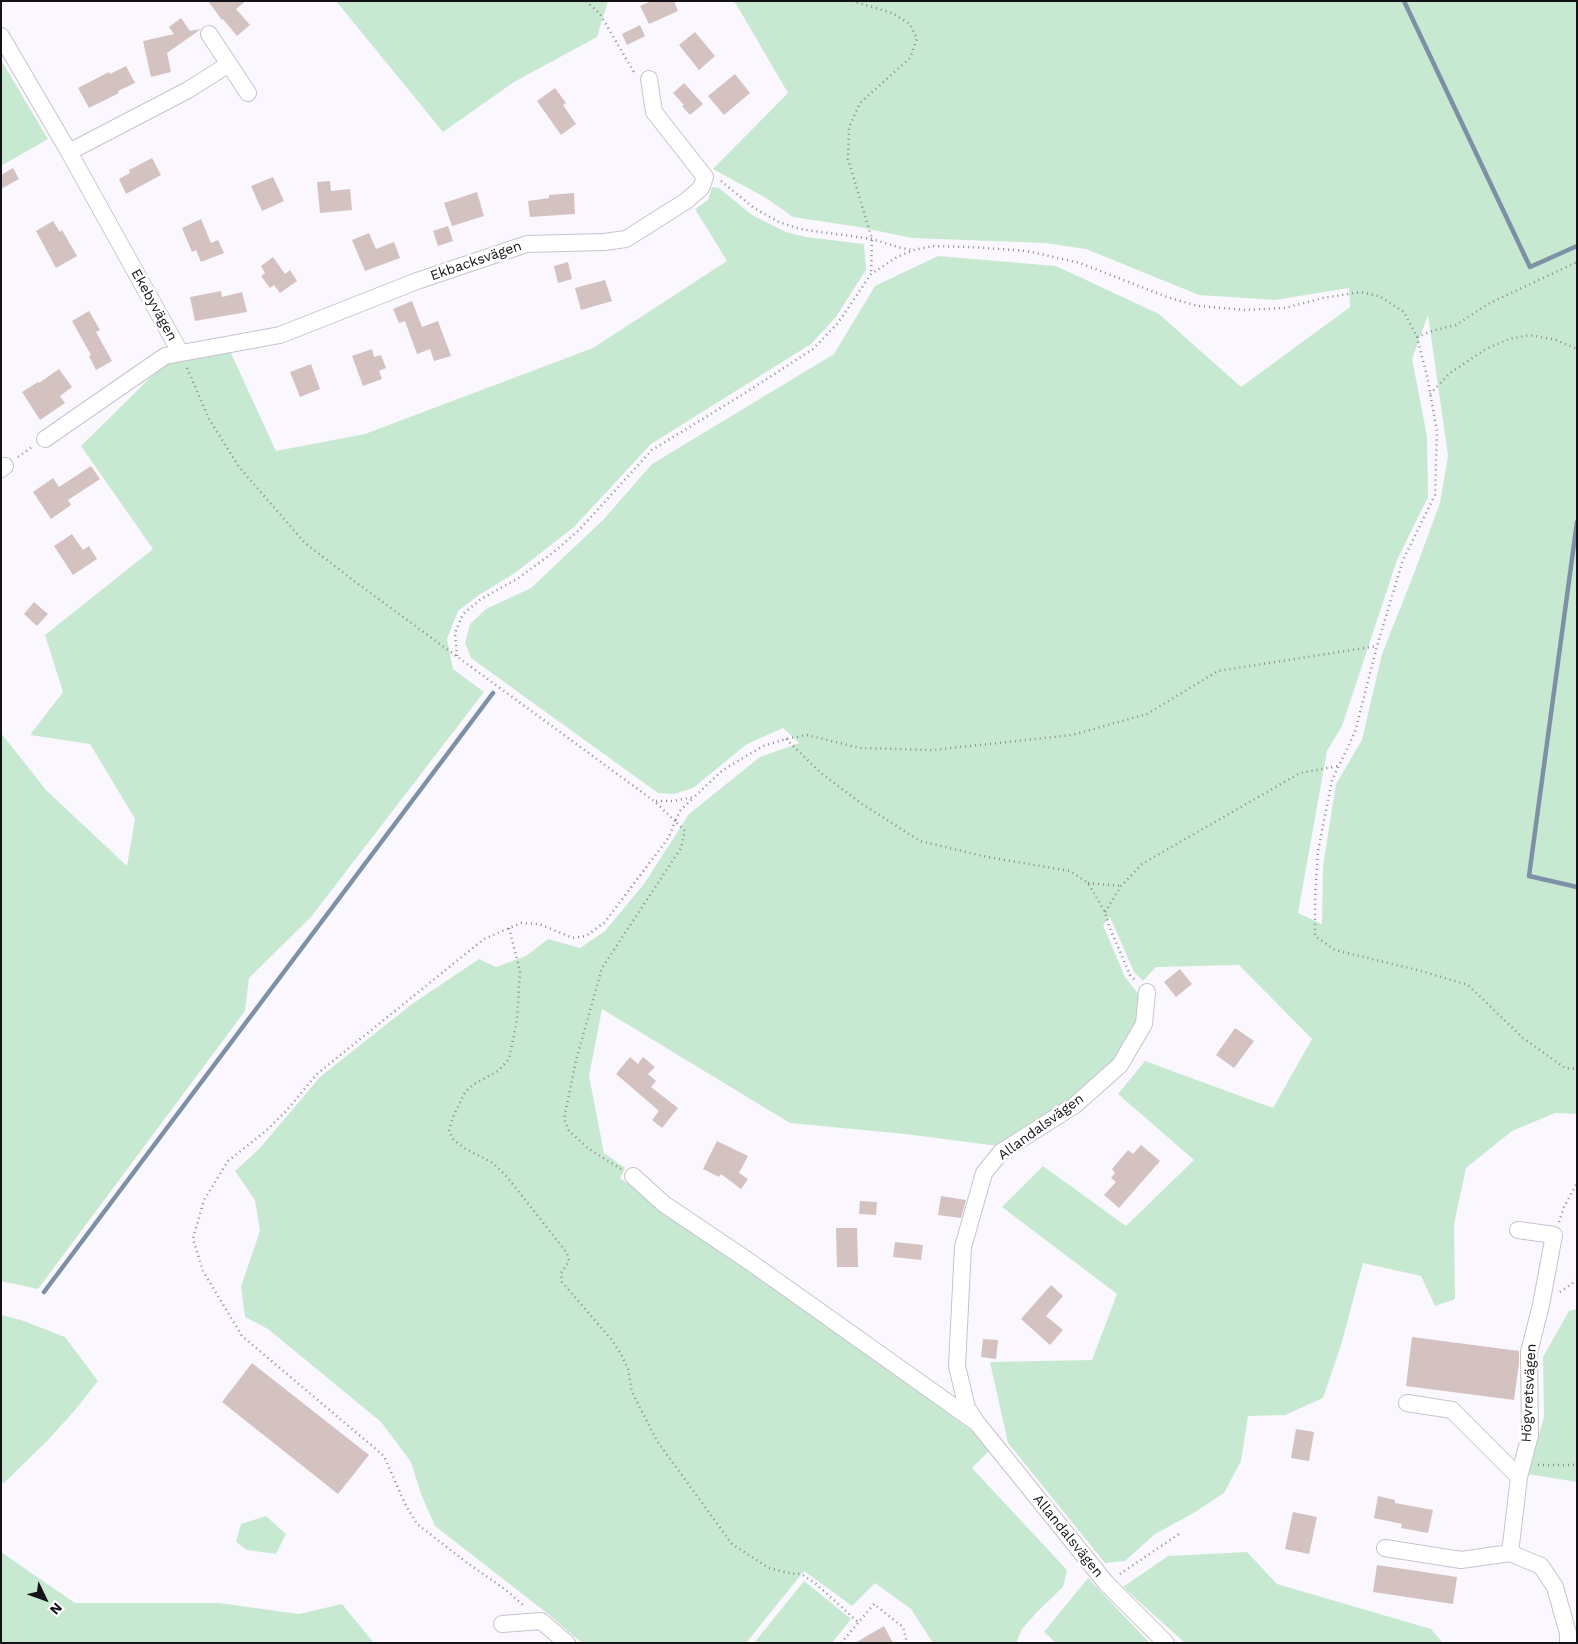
<!DOCTYPE html>
<html>
<head>
<meta charset="utf-8">
<style>
  body { margin:0 }
  #map { position:relative; width:1578px; height:1644px; overflow:hidden; background:#fbf7ff; font-family:"Work Sans",sans-serif }
  canvas { display:block }
  .frame { position:absolute; inset:0; border:2px solid #151217; pointer-events:none }
  .north { position:absolute; left:20px; top:1574px; width:50px; height:50px; -webkit-text-stroke:4px #fff; paint-order:stroke; rotate:132deg; font-size:14px; font-weight:700; line-height:20px; text-align:center; color:#151217 }
  .north::after { content:''; display:block; margin:auto; width:18px; height:22px; background:#151217; clip-path:polygon(50% 0,100% 100%,50% 72%,0 100%) }
</style>
</head>
<body>
<div id="map">
<canvas width="1578" height="1644"></canvas>
<div class="frame"></div>
<div class="north">N</div>
</div>
<script>
const g = document.querySelector('canvas').getContext('2d');
g.lineJoin = 'round';
function fill(path, color) {
  g.fillStyle = color;
  g.fill(path, 'evenodd');
}
function toPath(rows) {
  const path = new Path2D();
  for (const r of rows) {
    path.moveTo(r[0], r[1]);
    for (let i = 2; i < r.length; i += 2) path.lineTo(r[i], r[i + 1]);
  }
  return path;
}
function strokePath(path, color, width, dash) {
  g.strokeStyle = color;
  g.lineWidth = width;
  g.lineCap = dash ? 'butt' : 'round';
  g.setLineDash(dash || []);
  g.stroke(path);
}
function label(font, color, halo, rows, align = 'center') {
  g.font = font + ' "Work Sans",sans-serif';
  g.lineWidth = 5;
  g.setLineDash([]);
  g.textBaseline = 'middle';
  g.strokeStyle = halo;
  g.fillStyle = color;
  for (const [text, x, y, turn = 0] of rows) {
    g.save();
    g.translate(x, y);
    g.rotate((+turn || 0) * Math.PI / 180);
    g.textAlign = isNaN(turn) ? turn : align;
    if (halo) g.strokeText(text, 0, 0);
    g.fillText(text, 0, 0);
    g.restore();
  }
}
fill(toPath([
  [336,1,608,1,597,37,514,82,443,132],
  [733,1,1577,1,1577,1114,1555,1113,1512,1131,1466,1168,1454,1224,1455,1299,1435,1306,1421,1276,1363,1263,1341,1345,1323,1398,1285,1415,1248,1416,1241,1461,1224,1493,1192,1514,1155,1534,1125,1561,1105,1563,1008,1443,990,1362,1092,1360,1117,1294,1002,1207,1043,1166,1126,1226,1194,1160,1118,1094,1145,1061,1273,1108,1312,1039,1239,965,1156,967,1143,981,1134,972,1110,917,1103,925,1125,977,1141,997,1139,1023,1115,1063,1071,1102,1006,1147,905,1134,790,1123,602,1009,589,1076,604,1153,625,1168,620,1178,805,1308,972,1431,990,1450,972,1468,1067,1570,1063,1587,1037,1612,1022,1629,1016,1643,933,1643,911,1609,875,1583,852,1606,804,1571,746,1643,582,1643,548,1614,435,1526,421,1494,411,1462,381,1422,268,1329,245,1317,241,1286,260,1231,255,1200,235,1171,260,1148,320,1077,412,1004,479,959,496,967,526,956,548,939,580,948,605,931,644,884,689,814,760,757,799,743,783,728,747,744,693,788,674,794,658,793,471,658,465,643,470,624,486,609,531,588,603,520,652,464,834,354,875,286,938,256,1056,266,1159,314,1241,387,1350,307,1349,288,1275,300,1199,295,1086,249,1045,243,912,238,859,227,793,217,766,198,713,169,788,93,736,4],
  [1428,315,1448,456,1440,503,1413,576,1382,654,1362,740,1336,784,1323,866,1322,924,1298,913,1327,751,1342,726,1397,560,1428,497,1427,436,1412,359],
  [1,60,48,139,1,166],
  [712,187,719,188,752,215,786,232,806,237,864,244,866,270,836,317,811,344,651,444,574,527,515,573,479,595,458,611,447,639,453,669,484,692,311,917,249,978,245,1011,38,1289,1,1281,1,733,46,790,127,866,135,819,90,744,30,735,63,692,45,635,153,549,81,446,154,374,169,363,229,349,276,451,365,434,593,348,727,261,695,209,708,200],
  [1577,1309,1577,1482,1528,1474,1544,1417,1543,1357,1569,1311],
  [1,1315,21,1320,65,1337,98,1381,75,1410,48,1440,4,1483,1,1483],
  [266,1516,286,1534,276,1554,247,1550,236,1542,241,1524],
  [1,1552,75,1603,219,1603,299,1614,342,1604,374,1643,1,1643],
  [1247,1552,1277,1584,1431,1629,1443,1643,1185,1643,1123,1587,1168,1556],
  [1088,1578,1144,1637,1150,1643,1056,1643,1044,1632],
  [804,1581,851,1619,832,1643,754,1643]
]), '#c8e9d1');
strokePath(toPath([
  [1404,1,1530,267,1577,246],
  [1577,522,1529,876,1577,887],
  [44,1292,493,693]
]), '#7d90a5', 4.5);
fill(toPath([
  [208,1,246,1,236,9,250,25,237,36,223,19,222,20],
  [652,1,674,1,678,11,649,24,640,6],
  [181,18,190,31,201,29,167,53,171,72,151,77,143,41,174,34,169,27],
  [640,25,645,36,627,45,622,34],
  [695,32,715,56,699,70,679,45],
  [126,66,135,83,118,91,119,93,89,108,78,88,109,72,110,74],
  [735,74,750,93,724,115,708,96],
  [684,83,703,104,690,115,682,106,684,105,673,93],
  [555,88,566,103,563,105,576,124,561,135,537,101],
  [152,158,161,175,126,194,119,179,130,173,129,170],
  [13,168,19,179,1,189,1,175],
  [273,177,284,201,262,211,251,186],
  [330,181,331,191,350,189,352,210,320,213,317,182],
  [477,192,484,216,452,226,444,203],
  [574,193,575,214,530,217,528,201,549,198,549,195],
  [201,219,211,243,218,240,224,253,201,262,196,250,192,252,182,228],
  [53,221,60,232,62,230,77,256,56,268,36,231],
  [448,226,453,241,438,246,433,231],
  [369,233,376,249,394,242,400,258,365,271,352,240],
  [273,257,285,274,290,270,297,281,280,293,274,285,270,288,261,276,265,273,261,266],
  [568,262,572,279,558,283,554,266],
  [605,280,612,301,581,310,575,288],
  [221,291,222,297,242,292,247,312,195,321,190,297],
  [412,301,422,327,438,321,451,356,434,361,430,349,417,354,405,321,399,323,393,309],
  [89,311,100,330,96,332,112,361,96,370,89,356,91,355,72,321],
  [372,349,374,357,381,355,386,368,379,371,382,379,363,386,352,356],
  [311,364,320,389,300,397,290,372],
  [59,369,72,387,60,396,65,403,40,420,22,392,38,382,39,383],
  [91,466,100,479,68,500,71,505,51,519,33,492,53,478,59,487],
  [72,534,83,550,89,546,97,559,73,575,54,546],
  [34,602,48,614,37,626,24,614],
  [1180,969,1192,984,1176,997,1164,982],
  [1235,1028,1254,1041,1234,1068,1216,1055],
  [630,1057,638,1064,643,1057,655,1067,648,1074,656,1081,651,1087,678,1108,662,1128,652,1120,659,1111,616,1074],
  [717,1141,748,1156,739,1173,748,1179,741,1189,721,1174,719,1177,703,1169],
  [1141,1145,1160,1161,1119,1208,1104,1195,1116,1182,1111,1178,1115,1173,1112,1169,1128,1150,1133,1154],
  [941,1196,966,1200,961,1218,938,1215],
  [860,1201,877,1202,876,1215,859,1214],
  [836,1228,857,1228,858,1267,837,1267],
  [895,1242,923,1245,921,1260,893,1257],
  [1051,1285,1063,1296,1046,1316,1063,1330,1050,1345,1021,1319],
  [1412,1337,1519,1351,1519,1363,1514,1400,1406,1386],
  [983,1339,998,1340,996,1359,981,1357],
  [252,1363,369,1455,338,1494,222,1402],
  [1296,1429,1314,1432,1309,1461,1291,1458],
  [1378,1496,1395,1500,1395,1503,1433,1510,1428,1533,1401,1528,1402,1524,1374,1518],
  [1293,1512,1317,1517,1309,1554,1285,1549],
  [1377,1565,1457,1577,1453,1604,1373,1592],
  [884,1626,893,1643,855,1643]
]), '#d3c2c0');
const minor = toPath([
  [209,34,248,93],
  [1,36,69,152,180,352],
  [69,152,188,90,229,64],
  [45,439,165,356,280,335,417,281,527,244,604,242,626,239,686,201,701,188,705,177,654,112,649,79],
  [1,469,5,466],
  [1147,992,1144,1024,1120,1065,1075,1105,1001,1152,984,1173,963,1247,957,1366,967,1408,977,1423,1106,1583,1166,1643],
  [633,1176,664,1204,753,1264,974,1421],
  [1407,1403,1452,1410,1519,1477],
  [1385,1548,1461,1560,1510,1553,1541,1566,1555,1587,1568,1633,1568,1643],
  [1510,1553,1519,1477,1530,1435,1529,1352,1541,1305,1554,1235,1518,1230],
  [502,1624,541,1621,567,1643]
]);
strokePath(minor, '#c8c2cf', 18);
strokePath(toPath([
  [586,1,600,14,635,74],
  [852,1,892,13,910,24,917,39,910,58,860,103,849,127,848,159,872,239,871,274],
  [721,181,754,208,779,222,800,229,872,239,901,248,913,250],
  [1417,337,1435,330,1456,325,1488,304,1577,262],
  [187,368,209,419,239,467,305,543,354,581,654,801,675,821,669,837,605,922,586,936,573,938,539,924,521,923,484,939,317,1074,287,1110,267,1130,228,1161,204,1200,193,1239,203,1271,242,1336,384,1456,406,1506,417,1524,466,1562,506,1590,525,1607],
  [1430,394,1450,373,1486,349,1509,339,1530,335,1556,340,1577,349],
  [18,457,32,447],
  [457,656,455,633,463,614,481,599,517,579,555,551,579,530,652,450,745,393,813,349,838,323,871,274,897,257,914,250,933,246,971,247,1027,251,1080,263,1167,297,1198,306,1245,310,1285,308,1323,298,1360,292,1379,296,1404,312,1417,337,1427,376,1437,431,1435,495,1403,560,1377,646,1355,732,1332,780,1318,851,1315,897,1315,936,1335,950,1421,971,1468,985,1523,1038,1565,1068,1577,1069],
  [786,739,821,773,862,804,920,841,987,857,1070,871,1088,883,1105,912,1109,926,1130,975,1137,982],
  [656,801,673,801,694,797,723,770,763,746,786,739,807,735,860,748,933,750,1072,735,1147,714,1218,671,1377,646],
  [1088,883,1121,886],
  [1105,912,1121,886,1142,864,1300,773,1338,766],
  [509,928,520,971,517,1020,509,1059,498,1071,474,1084,465,1092,453,1117,449,1131,453,1139,464,1148,493,1163,508,1178,567,1253,569,1261,561,1273,562,1282,611,1339,621,1354,628,1369,632,1392,657,1441,732,1544,769,1568,788,1573,801,1574,815,1583,858,1622],
  [621,1169,589,1149,569,1131,564,1119,576,1060,602,968,681,848,685,831,675,821,680,811,694,797],
  [1559,1222,1564,1207,1577,1183],
  [1560,1292,1577,1280],
  [1538,1465,1577,1465],
  [1120,1574,1179,1534],
  [841,1643,874,1604,903,1627,907,1643]
]), '#8d8a90', 2.5, [1, 4]);
strokePath(minor, '#fff', 16);
label('14px', '#151217', '#fff', [
  ["Ekbacksvägen",476,261,-19],
  ["Ekebyvägen",154,305,61],
  ["Allandalsvägen",1041,1127,-36],
  ["Högvretsvägen",1529,1393,-87],
  ["Allandalsvägen",1068,1536,51]
]);
</script>
</body>
</html>
